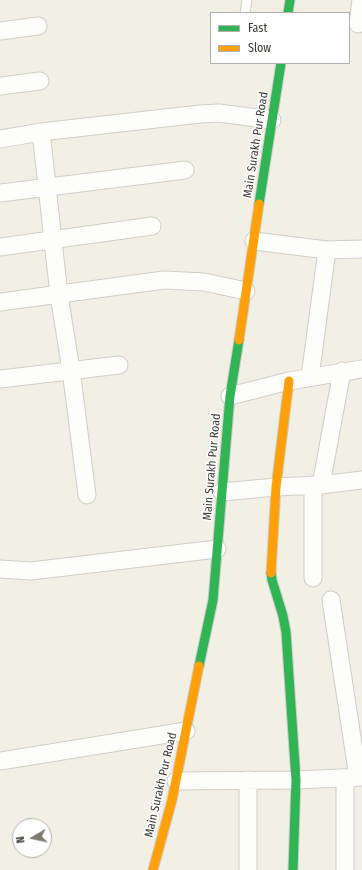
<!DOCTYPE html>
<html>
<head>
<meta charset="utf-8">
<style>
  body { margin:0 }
  #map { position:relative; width:362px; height:870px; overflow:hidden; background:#f2efe5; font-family:"Fira Sans Condensed",sans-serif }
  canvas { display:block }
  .legend { position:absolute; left:210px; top:12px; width:140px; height:52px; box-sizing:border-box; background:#fff; border:1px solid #b1b0ad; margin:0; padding:5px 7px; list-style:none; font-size:12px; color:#3d3a33 }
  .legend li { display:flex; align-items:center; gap:8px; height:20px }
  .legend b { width:20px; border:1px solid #b1b0ad }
  .north { position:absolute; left:12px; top:818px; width:40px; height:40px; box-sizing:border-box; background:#fff; border:1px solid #b1b0ad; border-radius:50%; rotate:261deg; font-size:11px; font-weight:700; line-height:16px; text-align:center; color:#3d3a33 }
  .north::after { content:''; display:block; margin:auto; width:14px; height:18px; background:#7c7971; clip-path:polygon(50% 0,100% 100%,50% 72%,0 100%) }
</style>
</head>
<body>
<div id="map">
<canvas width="362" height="870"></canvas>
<ul class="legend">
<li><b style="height:5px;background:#30b455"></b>Fast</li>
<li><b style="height:5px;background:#ff9f0a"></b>Slow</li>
</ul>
<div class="north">N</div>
</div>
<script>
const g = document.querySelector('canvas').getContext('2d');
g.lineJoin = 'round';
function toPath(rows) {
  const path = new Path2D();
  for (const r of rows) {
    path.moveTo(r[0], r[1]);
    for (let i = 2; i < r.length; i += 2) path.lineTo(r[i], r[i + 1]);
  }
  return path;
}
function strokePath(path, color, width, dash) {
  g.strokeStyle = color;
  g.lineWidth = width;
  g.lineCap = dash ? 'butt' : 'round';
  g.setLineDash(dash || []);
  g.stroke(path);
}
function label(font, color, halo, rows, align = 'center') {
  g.font = font + ' "Fira Sans Condensed",sans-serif';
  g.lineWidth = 3;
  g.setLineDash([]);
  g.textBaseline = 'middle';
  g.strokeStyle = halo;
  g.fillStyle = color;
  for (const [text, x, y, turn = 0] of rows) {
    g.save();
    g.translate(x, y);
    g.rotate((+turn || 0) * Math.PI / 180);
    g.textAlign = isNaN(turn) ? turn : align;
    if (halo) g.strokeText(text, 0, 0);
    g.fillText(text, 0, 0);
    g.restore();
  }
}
const lane = toPath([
  [245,13,247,0]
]);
const street = toPath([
  [358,24,361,0],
  [0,31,38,26],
  [0,86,40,81],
  [41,132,59,295,71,370,87,495],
  [0,139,41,132,200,114,219,113,272,120],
  [0,193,185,170],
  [254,241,327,250,362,249],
  [0,247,152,226],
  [0,302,164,280,204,282,246,291],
  [310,377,327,250],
  [0,379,119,365],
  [230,396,289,381,362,369],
  [321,485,342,371],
  [222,492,276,487,321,485,362,480],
  [0,569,31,571,217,549],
  [313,578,313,485],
  [331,600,358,777],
  [0,761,186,731],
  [248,780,248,870],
  [176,781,296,780,362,777],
  [345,870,345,778]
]);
const fast = toPath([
  [288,13,290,0],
  [259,204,281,63],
  [271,573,272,580,283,616,286,632,296,780,293,870],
  [199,666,213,600,230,396,239,340]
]);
const slow = toPath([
  [239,340,259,204],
  [271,573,276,487,289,381],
  [153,870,172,800,199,666]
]);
strokePath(lane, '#d0cdc6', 11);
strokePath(street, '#d0cdc6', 19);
strokePath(fast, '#d0cdc6', 11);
strokePath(slow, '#d0cdc6', 11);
strokePath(lane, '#fdfdfb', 9);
strokePath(street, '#fdfdfb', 17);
strokePath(fast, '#30b455', 9);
strokePath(slow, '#ff9f0a', 9);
label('12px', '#3d3a33', '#fff', [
  ["Main Surakh Pur Road",256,145,-81],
  ["Main Surakh Pur Road",212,467,-85],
  ["Main Surakh Pur Road",161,785,-77]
]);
</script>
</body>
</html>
